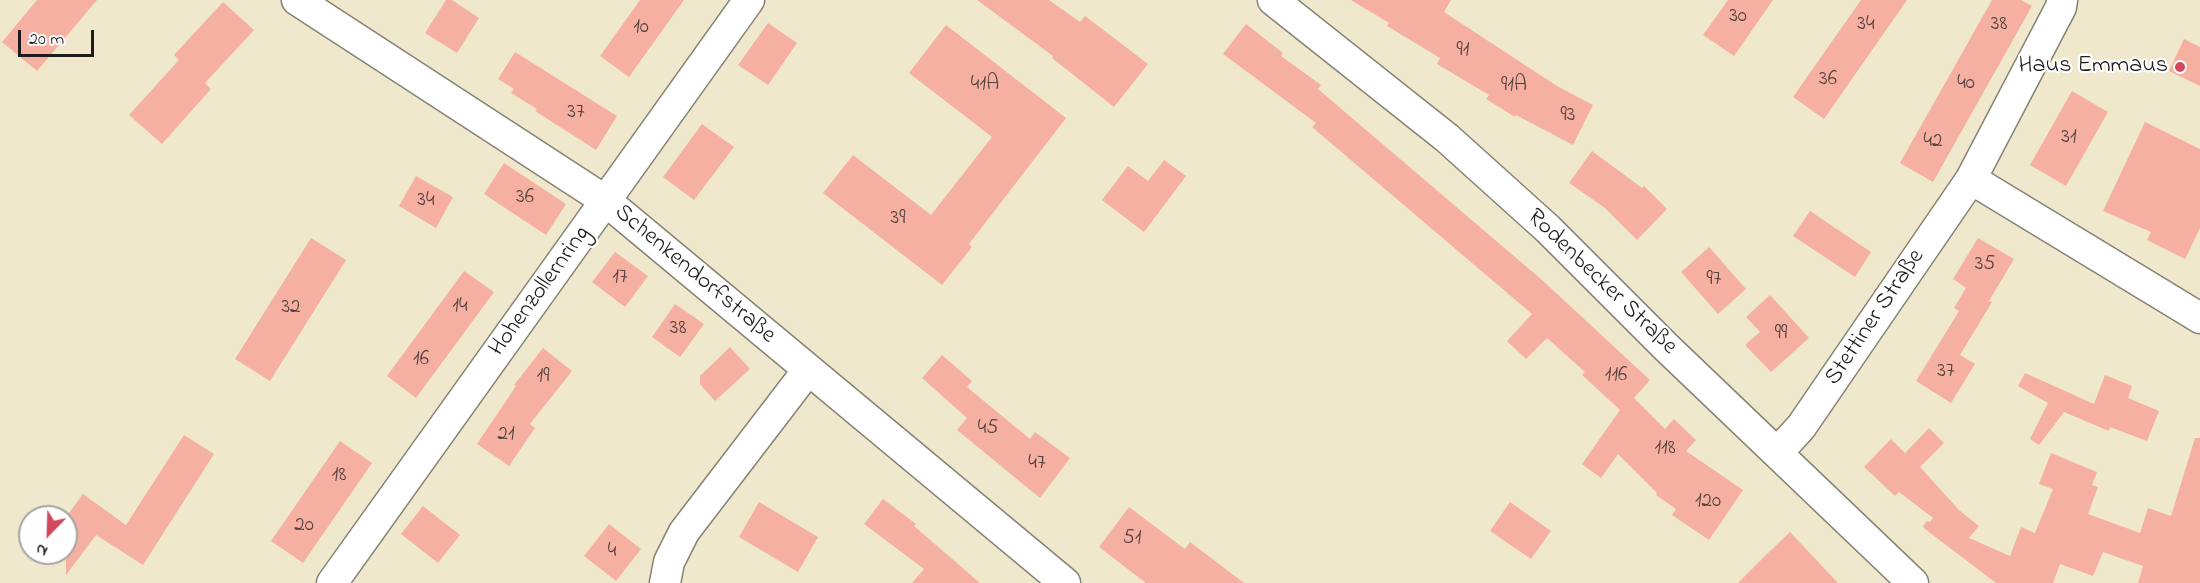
<!DOCTYPE html>
<html>
<head>
<meta charset="utf-8">
<style>
  body { margin:0 }
  #map { position:relative; width:2200px; height:583px; overflow:hidden; background:#f0e8cd; font-family:"Indie Flower",sans-serif }
  canvas { display:block }
  .north { position:absolute; left:18px; top:505px; width:60px; height:60px; box-sizing:border-box; background:#fff; border:2px solid #a4a4a4; border-radius:50%; rotate:203deg; font-size:16px; font-weight:700; line-height:24px; text-align:center; color:#1c1c1c }
  .north::after { content:''; display:block; margin:auto; width:21px; height:27px; background:#d1495b; clip-path:polygon(50% 0,100% 100%,50% 72%,0 100%) }
  .scale { position:absolute; left:18px; top:30px; width:76px; height:27px; box-sizing:border-box; border:3px solid #1c1c1c; border-top:0; padding-left:8px; font-size:18px; line-height:21px; white-space:nowrap; color:#1c1c1c; -webkit-text-stroke:4px #fff; paint-order:stroke }
</style>
</head>
<body>
<div id="map">
<canvas width="2200" height="583"></canvas>
<div class="north">N</div>
<div class="scale">20 m</div>
</div>
<script>
const g = document.querySelector('canvas').getContext('2d');
g.lineJoin = 'round';
function fill(path, color) {
  g.fillStyle = color;
  g.fill(path, 'evenodd');
}
function toPath(rows) {
  const path = new Path2D();
  for (const r of rows) {
    path.moveTo(r[0], r[1]);
    for (let i = 2; i < r.length; i += 2) path.lineTo(r[i], r[i + 1]);
  }
  return path;
}
function strokePath(path, color, width, dash) {
  g.strokeStyle = color;
  g.lineWidth = width;
  g.lineCap = dash ? 'butt' : 'round';
  g.setLineDash(dash || []);
  g.stroke(path);
}
function label(font, color, halo, rows, align = 'center') {
  g.font = font + ' "Indie Flower",sans-serif';
  g.lineWidth = 4.5;
  g.setLineDash([]);
  g.textBaseline = 'middle';
  g.strokeStyle = halo;
  g.fillStyle = color;
  for (const [text, x, y, turn = 0] of rows) {
    g.save();
    g.translate(x, y);
    g.rotate((+turn || 0) * Math.PI / 180);
    g.textAlign = isNaN(turn) ? turn : align;
    if (halo) g.strokeText(text, 0, 0);
    g.fillText(text, 0, 0);
    g.restore();
  }
}
fill(toPath([
  [37,0,97,0,37,71,2,42],
  [446,0,452,0,479,18,457,53,425,33],
  [640,0,684,0,629,77,600,56],
  [977,0,1049,0,1080,22,1085,16,1148,64,1114,107,1052,58,1053,56],
  [1351,0,1451,0,1444,12,1557,86,1593,105,1573,145,1516,115,1515,117,1486,99,1489,95,1437,64,1440,58,1387,26,1389,23],
  [1728,0,1773,0,1734,56,1703,35],
  [1861,0,1907,0,1824,119,1793,97],
  [1992,0,2021,0,2032,6,1933,182,1900,163],
  [223,2,254,30,205,83,211,89,162,144,129,115,179,60,174,55],
  [768,23,797,43,768,85,738,65],
  [1246,24,1283,53,1281,56,1321,85,1318,89,1542,280,1650,380,1634,398,1665,429,1674,419,1696,440,1686,451,1743,490,1709,540,1672,515,1676,509,1656,495,1657,493,1618,454,1601,478,1582,464,1620,410,1582,375,1585,372,1547,338,1526,359,1507,341,1532,314,1312,127,1316,123,1223,54],
  [946,25,1066,118,969,244,972,247,942,285,823,193,853,155,931,215,992,137,909,73],
  [2184,39,2200,47,2200,86,2169,71],
  [515,52,617,116,596,150,535,111,537,109,511,93,514,89,498,79],
  [2072,91,2108,112,2066,186,2030,165],
  [2145,122,2200,149,2200,228,2185,259,2147,240,2151,232,2103,211],
  [702,124,734,147,694,200,663,177],
  [1592,151,1642,188,1644,186,1667,209,1637,240,1605,208,1569,183],
  [1164,160,1186,176,1144,232,1102,200,1128,166,1148,181],
  [504,163,566,204,546,235,484,194],
  [416,176,453,197,436,228,399,206],
  [1810,211,1871,252,1855,277,1793,236],
  [311,238,346,260,270,381,235,359],
  [1978,238,2014,259,1989,301,1992,302,1960,355,1975,364,1951,403,1916,381,1959,311,1954,308,1966,288,1953,279],
  [1709,247,1746,289,1718,314,1681,272],
  [615,252,648,276,625,307,592,282],
  [464,271,494,292,416,398,387,376],
  [1770,295,1809,338,1771,372,1745,345,1760,332,1746,317],
  [675,304,704,324,680,357,652,337],
  [730,347,750,369,715,401,700,384,700,376],
  [543,348,572,371,530,424,535,428,509,466,477,444,516,386,514,385],
  [942,355,972,381,967,387,1030,439,1035,432,1070,458,1040,498,957,430,967,418,922,378],
  [2025,373,2094,404,2105,375,2132,386,2128,398,2159,411,2147,441,2110,427,2109,431,2064,412,2039,445,2030,439,2048,403,2018,386],
  [1929,428,1944,443,1920,467,1959,510,1979,526,1969,538,2010,556,2021,527,2035,533,2053,489,2039,484,2051,453,2097,472,2092,485,2098,487,2088,514,2140,533,2148,508,2171,516,2195,438,2200,438,2200,583,2138,583,2143,566,2103,552,2093,576,2060,564,2053,583,1996,583,1925,529,1923,526,1927,521,1930,522,1933,518,1899,492,1895,496,1864,467,1891,439,1905,453],
  [184,435,214,454,143,565,96,535,66,575,66,517,83,494,126,525],
  [340,441,372,463,303,563,271,541],
  [883,499,916,524,914,526,980,583,912,583,924,569,864,524],
  [759,502,818,537,798,572,739,537],
  [1510,502,1551,531,1531,559,1490,531],
  [423,506,460,535,438,563,401,534],
  [1129,507,1185,549,1190,542,1244,583,1146,583,1099,547],
  [609,524,641,549,616,581,584,556],
  [1790,532,1838,583,1738,583,1767,554]
]), '#f6b0a2');
const minor = toPath([
  [297,0,606,201,1065,583],
  [1273,0,1447,138,1548,229,1666,347,1913,583],
  [1971,179,2200,318],
  [1777,453,1801,427,1971,179,2061,7,2062,0],
  [332,583,749,0],
  [665,583,669,562,684,532,808,370]
]);
strokePath(minor, '#868274', 33);
strokePath(minor, '#fff', 30);
for (const [x, y, r, color] of [
  [2180,67,6,"#d1495b"]
]) {
  const dot = new Path2D();
  dot.arc(x, y, r, 0, 2 * Math.PI);
  g.fillStyle = color;
  g.fill(dot);
  strokePath(dot, '#fff', 2);
}
label('21px', '#52413e', null, [
  ["30",1738,18],
  ["34",1866,26],
  ["38",1999,26],
  ["10",641,29],
  ["91",1463,52],
  ["36",1828,81],
  ["40",1966,85],
  ["41A",985,86],
  ["91A",1514,87],
  ["37",576,114],
  ["93",1568,117],
  ["31",2069,139],
  ["42",1933,143],
  ["36",525,199],
  ["34",426,202],
  ["39",898,220],
  ["35",1985,266],
  ["17",620,279],
  ["97",1714,281],
  ["14",460,308],
  ["32",291,309],
  ["38",678,330],
  ["99",1781,335],
  ["16",421,361],
  ["37",1946,373],
  ["116",1616,377],
  ["19",543,378],
  ["45",988,430],
  ["21",506,436],
  ["118",1665,450],
  ["47",1037,465],
  ["18",339,477],
  ["120",1708,503],
  ["20",304,527],
  ["51",1132,540],
  ["4",612,553]
]);
label('24px', '#1c1c1c', '#fff', [
  ["Haus Emmaus",2168,67]
], 'right');
label('24px', '#1c1c1c', '#fff', [
  ["Schenkendorfstraße",694,275,40],
  ["Rodenbecker Straße",1601,283,44],
  ["Hohenzollernring",541,292,-54],
  ["Stettiner Straße",1876,318,-56]
]);
</script>
</body>
</html>
